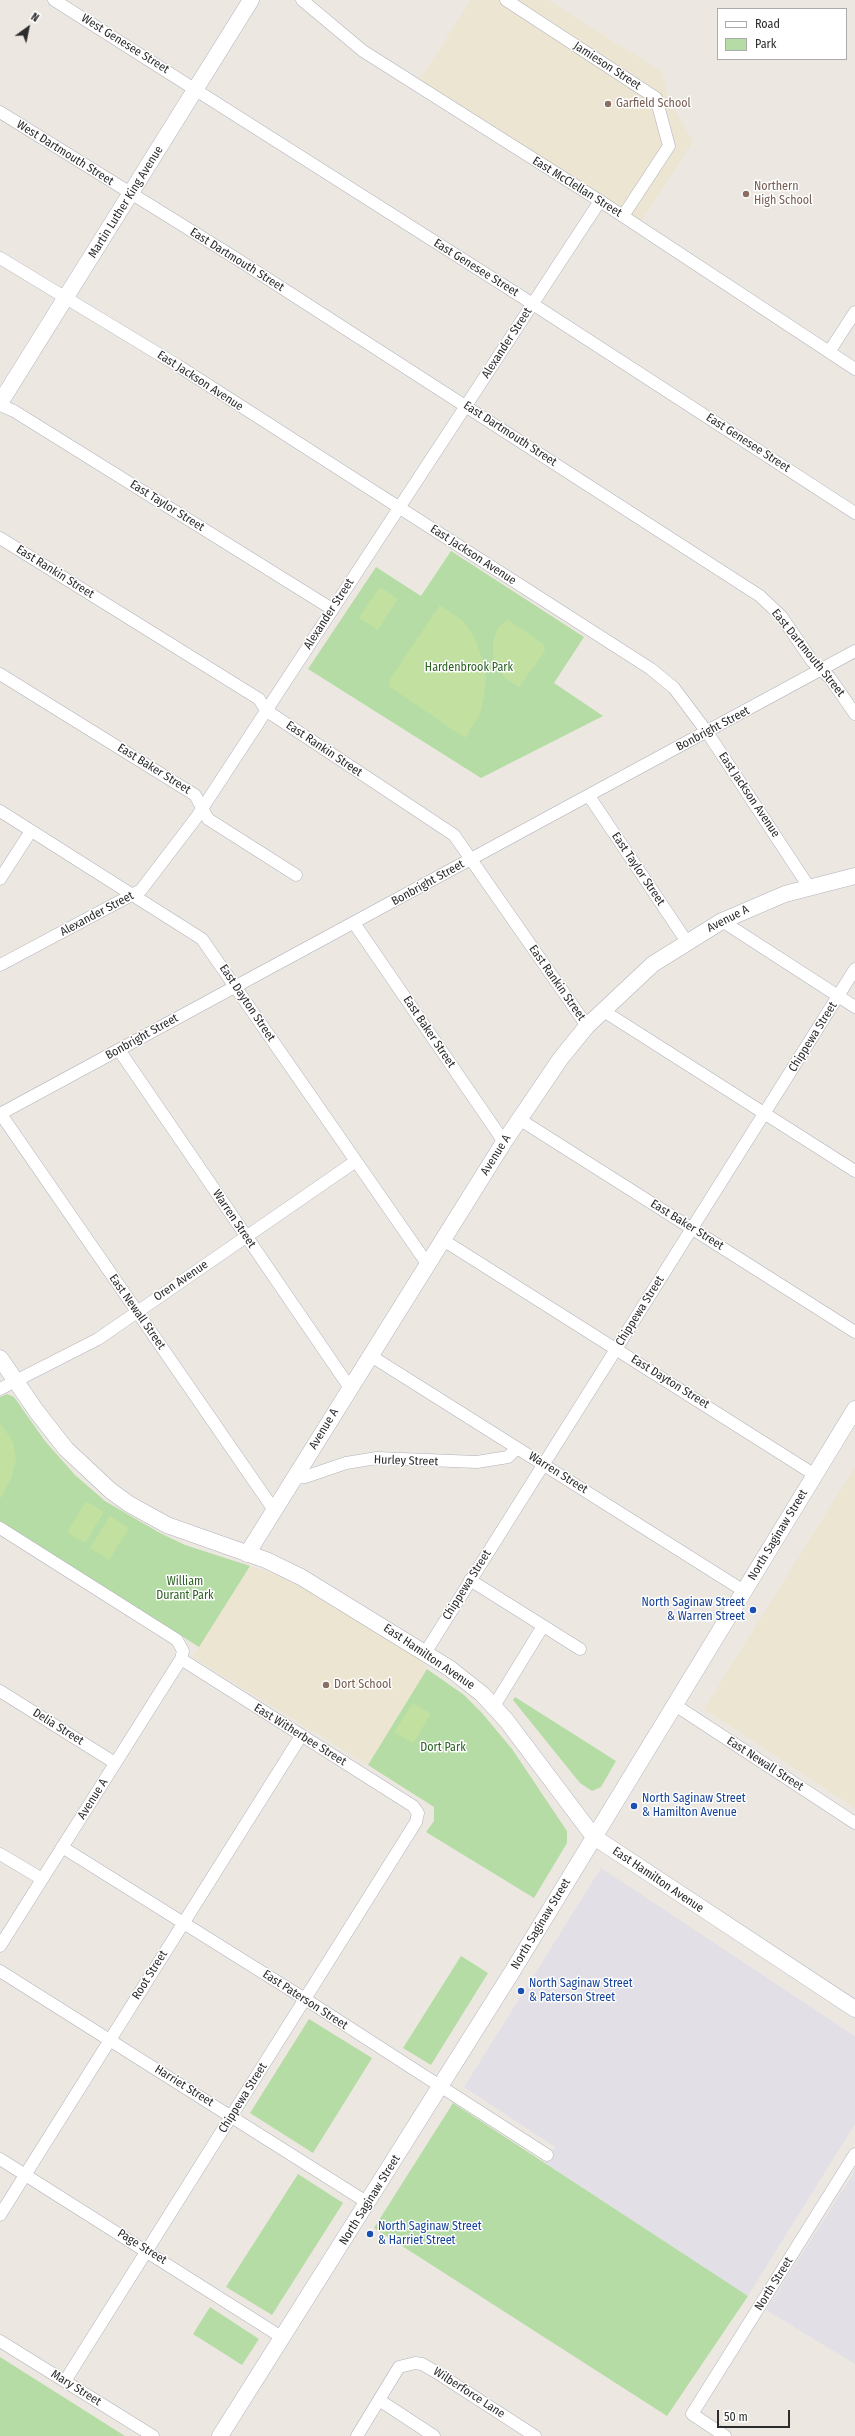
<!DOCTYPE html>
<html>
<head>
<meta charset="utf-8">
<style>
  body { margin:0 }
  #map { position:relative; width:855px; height:2436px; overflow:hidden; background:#ece8e1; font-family:"Fira Sans Condensed",sans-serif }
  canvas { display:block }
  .legend { position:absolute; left:717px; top:8px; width:130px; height:52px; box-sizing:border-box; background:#fff; border:1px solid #ababab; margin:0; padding:5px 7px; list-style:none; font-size:12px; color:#2c2c2c }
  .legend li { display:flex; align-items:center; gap:8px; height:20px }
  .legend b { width:20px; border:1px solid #ababab }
  .north { position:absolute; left:8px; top:8px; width:40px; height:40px; -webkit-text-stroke:3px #fff; paint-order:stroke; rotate:33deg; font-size:11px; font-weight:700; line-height:16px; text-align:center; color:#2c2c2c }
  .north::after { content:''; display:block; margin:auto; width:14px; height:18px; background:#2c2c2c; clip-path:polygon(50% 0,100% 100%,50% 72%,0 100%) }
  .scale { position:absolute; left:717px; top:2410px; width:73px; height:18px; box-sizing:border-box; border:2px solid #2c2c2c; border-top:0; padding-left:5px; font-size:12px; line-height:14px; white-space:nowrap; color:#2c2c2c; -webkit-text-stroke:3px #fff; paint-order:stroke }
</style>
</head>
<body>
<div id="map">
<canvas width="855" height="2436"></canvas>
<ul class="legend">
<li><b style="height:5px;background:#fff"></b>Road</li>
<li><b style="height:11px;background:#b4dca4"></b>Park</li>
</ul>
<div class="north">N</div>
<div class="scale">50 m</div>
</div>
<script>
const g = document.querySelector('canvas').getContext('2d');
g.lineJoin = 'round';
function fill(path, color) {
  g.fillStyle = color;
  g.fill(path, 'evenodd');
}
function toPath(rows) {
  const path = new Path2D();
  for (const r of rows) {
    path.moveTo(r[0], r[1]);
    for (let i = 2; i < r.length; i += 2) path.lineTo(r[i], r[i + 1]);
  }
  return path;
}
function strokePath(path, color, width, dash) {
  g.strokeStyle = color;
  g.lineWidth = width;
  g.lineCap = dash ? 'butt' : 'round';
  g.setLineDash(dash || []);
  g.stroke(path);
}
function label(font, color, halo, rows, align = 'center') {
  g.font = font + ' "Fira Sans Condensed",sans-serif';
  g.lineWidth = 3;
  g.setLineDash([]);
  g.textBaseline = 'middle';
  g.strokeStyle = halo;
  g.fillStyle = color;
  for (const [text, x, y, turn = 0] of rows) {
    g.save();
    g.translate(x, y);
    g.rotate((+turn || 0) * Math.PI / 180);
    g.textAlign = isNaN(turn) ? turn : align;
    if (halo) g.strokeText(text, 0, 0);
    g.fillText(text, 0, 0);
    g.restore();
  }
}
fill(toPath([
  [601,1868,855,2036,855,2124,748,2296,545,2163,555,2147,464,2087],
  [855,2171,855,2364,766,2310]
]), '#e2e0e6');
fill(toPath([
  [471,0,548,0,662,72,669,101,693,141,641,222,419,81],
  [855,1467,855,1808,704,1709],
  [250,1566,292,1579,422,1661,427,1669,368,1765,192,1657]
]), '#ebe5d2');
fill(toPath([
  [451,551,584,637,554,683,603,716,481,778,308,669,376,567,421,596],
  [7,1394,14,1397,45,1441,75,1475,105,1501,160,1533,185,1545,250,1566,199,1647,0,1521,0,1397],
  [427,1669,464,1695,482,1713,512,1749,567,1831,567,1843,534,1898,426,1832,434,1821,434,1807,368,1765],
  [515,1697,616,1761,601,1787,592,1791,580,1783,513,1700],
  [461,1956,488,1973,431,2065,403,2048],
  [309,2019,372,2058,313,2153,250,2113],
  [453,2103,748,2296,667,2416,374,2228],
  [298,2174,343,2203,272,2315,226,2287],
  [210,2307,259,2339,242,2365,193,2334],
  [0,2357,125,2436,0,2436]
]), '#b4dca4');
fill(toPath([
  [380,587,398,599,378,630,359,618],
  [440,605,463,621,474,637,482,658,486,677,484,696,480,714,465,738,390,687,389,681],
  [507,619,543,644,545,651,519,687,505,678,493,658,493,641,498,628],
  [0,1423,13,1442,16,1459,11,1479,0,1499],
  [86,1501,104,1512,85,1543,67,1532],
  [110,1516,129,1528,109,1560,90,1548],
  [413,1703,431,1714,413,1743,394,1732]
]), '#c2e1a1');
const street = toPath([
  [54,0,522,297,855,513],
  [302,0,363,51,600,201,855,369],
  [506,0,656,98,669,146,623,216],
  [0,112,237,259,760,596,781,616,812,661,830,678,855,714],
  [0,258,180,367,651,669,674,688,707,732,809,887],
  [829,352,855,312],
  [0,405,14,411,332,609],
  [0,538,259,699,266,710,273,715,454,835,587,1026],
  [0,674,195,795,208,819,296,875],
  [589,796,687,942],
  [0,811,202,939,428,1265],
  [0,879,31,831],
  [722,921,855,1007],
  [354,923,504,1142],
  [0,965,141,890,196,818,600,201],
  [602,1010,855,1171],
  [119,1050,350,1388],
  [0,1113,274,1510],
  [0,1114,855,651],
  [519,1119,855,1332],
  [443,1240,815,1475],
  [371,1356,744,1591],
  [0,1389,98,1339,356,1161],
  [295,1478,305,1477,346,1463,377,1458,477,1462,508,1457,517,1448],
  [0,1528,177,1640,183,1651,181,1659,0,1946],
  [470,1580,580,1649],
  [425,1653,855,969],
  [0,1691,115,1763],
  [675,1705,855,1823],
  [494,1706,543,1626],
  [62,1847,305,1999,547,2155],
  [0,1854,42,1879],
  [0,1971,368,2203],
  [0,2159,283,2338],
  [0,2215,301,1736],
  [0,2341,153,2436],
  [65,2381,416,1822,418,1813,413,1806,181,1659],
  [379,2400,434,2436],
  [357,2436,399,2367,415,2363,422,2364,436,2372,535,2436],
  [725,2436,692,2414,855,2154]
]);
const secondary = toPath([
  [0,403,251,0],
  [0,1358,37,1412,66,1449,111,1491,129,1504,167,1525,266,1560,301,1577,449,1668,482,1694,506,1720,594,1837,855,2009],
  [247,1554,504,1142,561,1058,587,1026,653,964,722,921,785,894,855,876],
  [220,2436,512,1972,855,1409]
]);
strokePath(street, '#b1b2bb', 13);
strokePath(secondary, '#b1b2bb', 17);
strokePath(street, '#fff', 12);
strokePath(secondary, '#fff', 16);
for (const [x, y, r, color] of [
  [608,104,4,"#8d6e63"],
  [746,194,4,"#8d6e63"],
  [753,1610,4,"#1a4fb4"],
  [326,1685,4,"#8d6e63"],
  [634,1806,4,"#1a4fb4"],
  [521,1991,4,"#1a4fb4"],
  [370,2234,4,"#1a4fb4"]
]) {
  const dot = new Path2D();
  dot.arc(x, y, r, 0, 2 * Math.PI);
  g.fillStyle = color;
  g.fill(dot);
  strokePath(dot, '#fff', 1.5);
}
label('12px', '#2c2c2c', '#fff', [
  ["West Genesee Street",125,44,32],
  ["Jamieson Street",607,66,33],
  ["West Dartmouth Street",65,153,32],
  ["East McClellan Street",577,187,32],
  ["Martin Luther King Avenue",126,202,-58],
  ["East Dartmouth Street",237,260,32],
  ["East Genesee Street",476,268,32],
  ["Alexander Street",507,343,-57],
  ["East Jackson Avenue",200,381,33],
  ["East Dartmouth Street",510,434,33],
  ["East Genesee Street",748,443,33],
  ["East Taylor Street",167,506,32],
  ["East Jackson Avenue",473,555,33],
  ["East Rankin Street",55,572,32],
  ["Alexander Street",329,614,-57],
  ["East Dartmouth Street",808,653,51],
  ["Bonbright Street",713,729,-28],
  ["East Rankin Street",324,749,34],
  ["East Baker Street",154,769,32],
  ["East Jackson Avenue",749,795,56],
  ["East Taylor Street",638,869,56],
  ["Bonbright Street",428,883,-29],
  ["Alexander Street",97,914,-28],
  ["Avenue A",728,919,-27],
  ["East Rankin Street",557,983,55],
  ["East Dayton Street",247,1003,56],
  ["East Baker Street",429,1032,56],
  ["Bonbright Street",142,1037,-29],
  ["Chippewa Street",813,1037,-58],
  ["Avenue A",496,1155,-58],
  ["Warren Street",234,1219,56],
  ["East Baker Street",687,1225,32],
  ["Oren Avenue",181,1281,-34],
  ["Chippewa Street",640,1311,-58],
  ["East Newall Street",137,1312,55],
  ["East Dayton Street",670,1382,32],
  ["Avenue A",324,1429,-59],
  ["Hurley Street",406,1461,2],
  ["Warren Street",558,1473,32],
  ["North Saginaw Street",778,1535,-59],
  ["Chippewa Street",467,1585,-58],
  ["East Hamilton Avenue",429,1657,34],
  ["Delia Street",58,1727,32],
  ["East Witherbee Street",300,1735,32],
  ["East Newall Street",765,1764,33],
  ["Avenue A",93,1799,-58],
  ["East Hamilton Avenue",658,1880,34],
  ["North Saginaw Street",541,1924,-59],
  ["Root Street",150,1975,-58],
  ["East Paterson Street",305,2000,33],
  ["Harriet Street",184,2086,32],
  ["Chippewa Street",243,2098,-58],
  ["North Saginaw Street",370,2200,-58],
  ["Page Street",142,2247,32],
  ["North Street",774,2284,-58],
  ["Mary Street",76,2388,32],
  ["Wilberforce Lane",469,2393,33]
]);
label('12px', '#785e54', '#fff', [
  ["Garfield School",616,104],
  ["Northern",754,187],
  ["High School",754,201],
  ["Dort School",334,1685]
], 'left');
label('12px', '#2d6224', '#fff', [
  ["Hardenbrook Park",469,668],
  ["William",185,1582],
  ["Durant Park",185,1596],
  ["Dort Park",443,1748]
]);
label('12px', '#164399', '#fff', [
  ["North Saginaw Street",745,1603,"right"],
  ["& Warren Street",745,1617,"right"],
  ["North Saginaw Street",642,1799],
  ["& Hamilton Avenue",642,1813],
  ["North Saginaw Street",529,1984],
  ["& Paterson Street",529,1998],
  ["North Saginaw Street",378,2227],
  ["& Harriet Street",378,2241]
], 'left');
</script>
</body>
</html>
